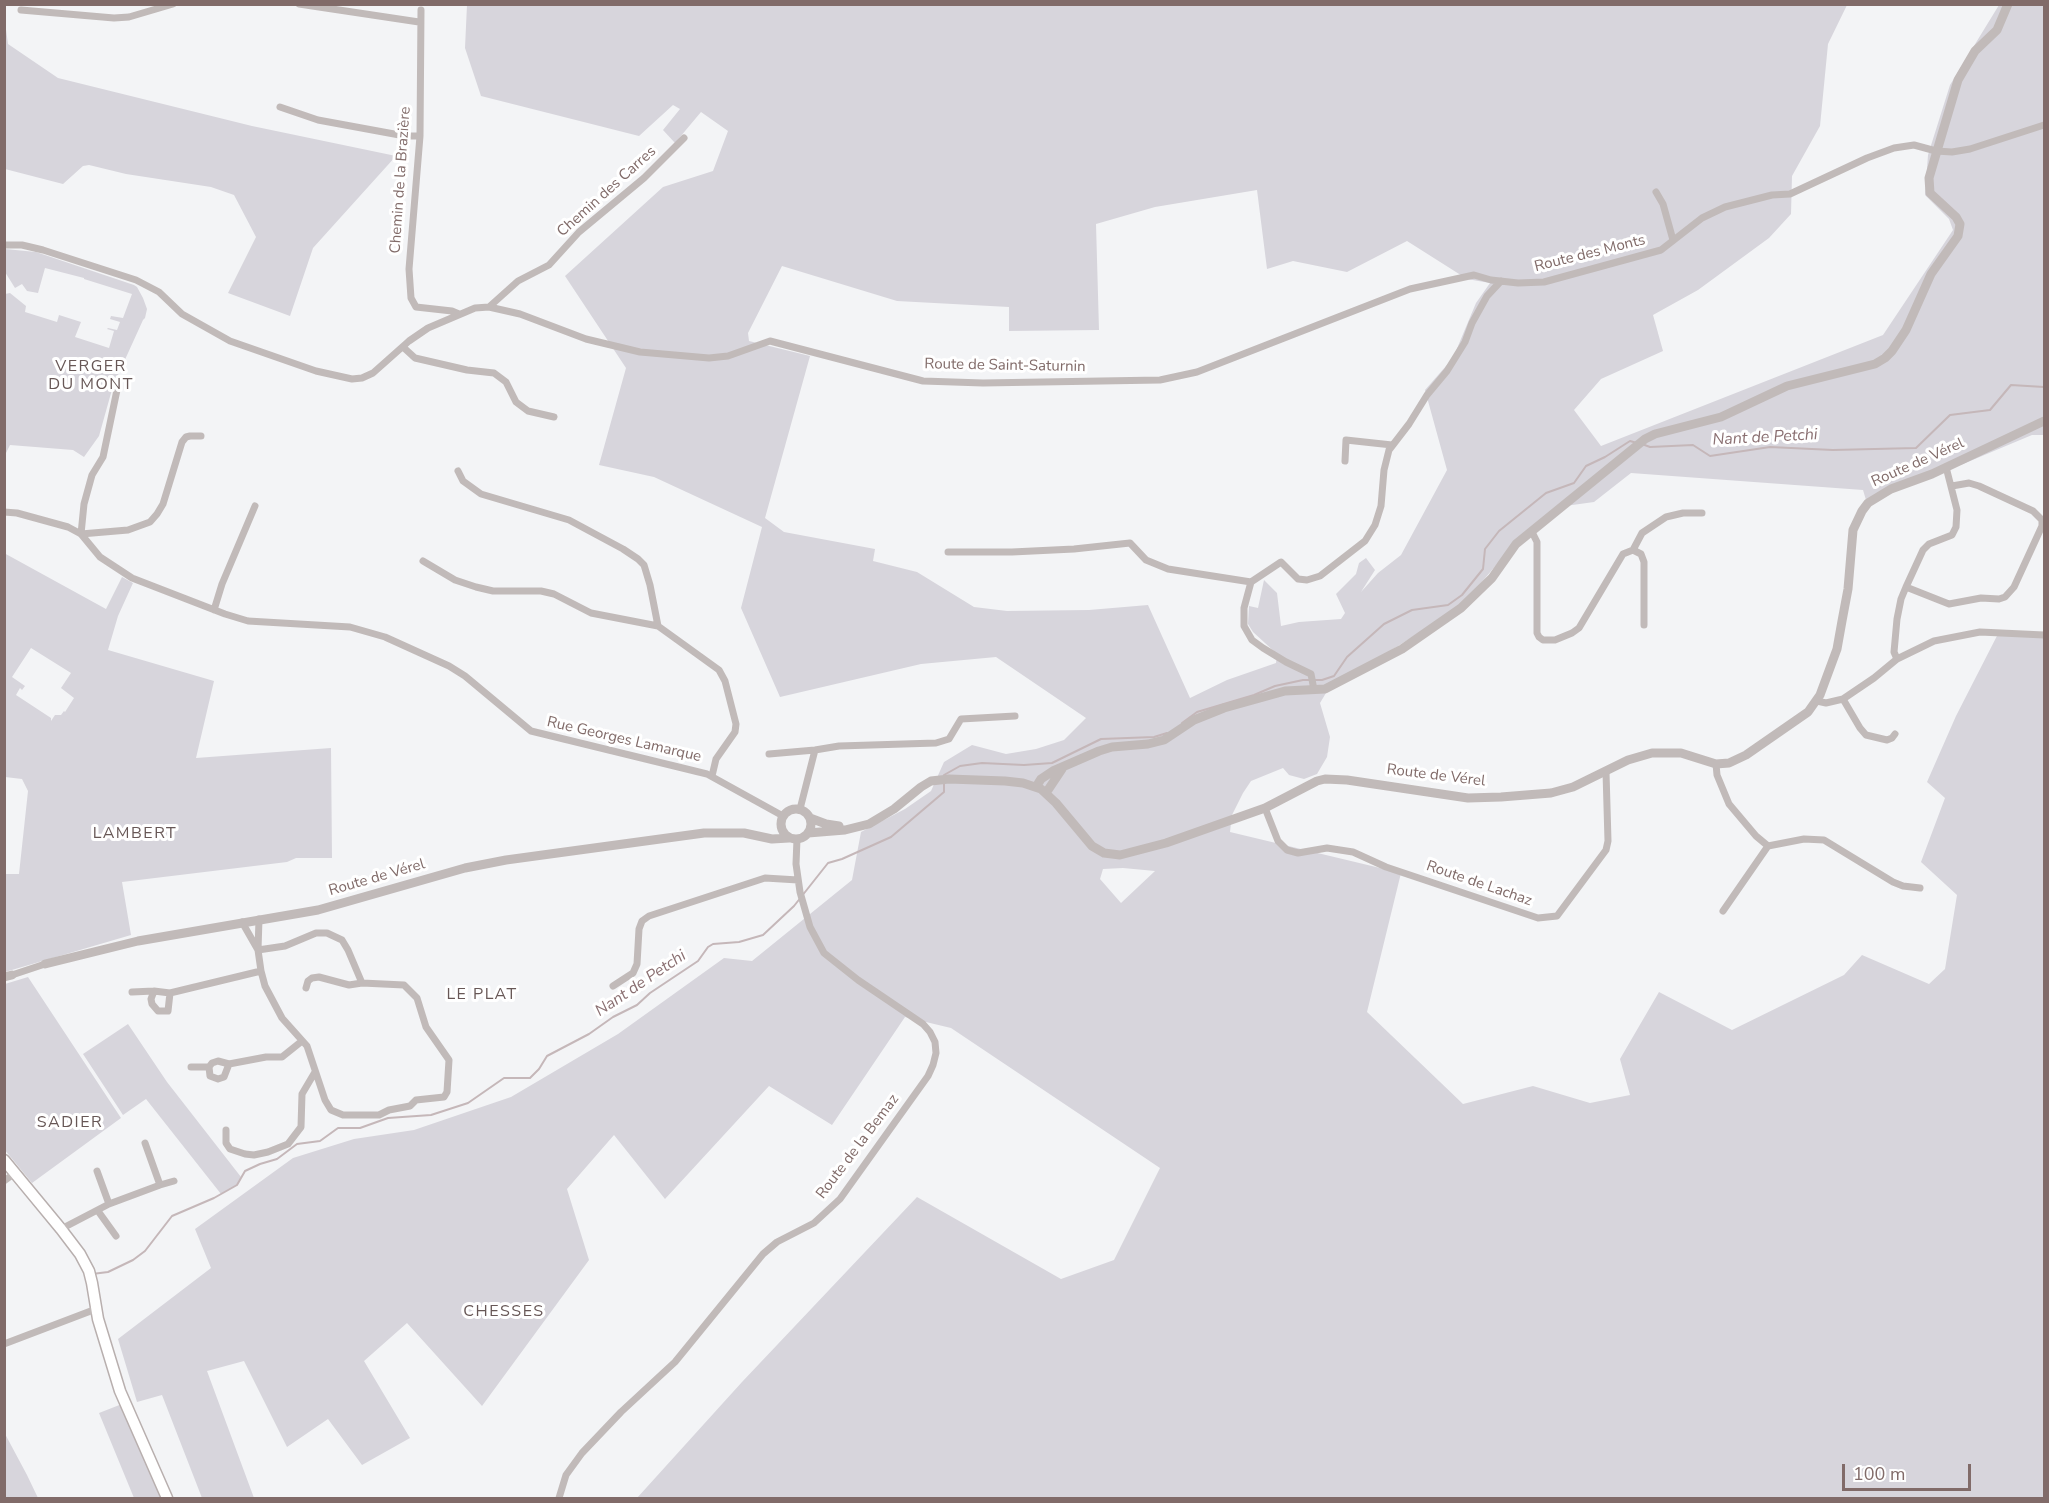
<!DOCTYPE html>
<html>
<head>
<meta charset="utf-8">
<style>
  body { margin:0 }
  #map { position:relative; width:2049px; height:1503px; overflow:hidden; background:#f3f4f6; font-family:"Nunito Sans",sans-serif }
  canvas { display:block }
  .frame { position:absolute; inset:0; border:6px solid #816b69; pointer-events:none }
  .scale { position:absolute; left:1842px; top:1464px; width:129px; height:27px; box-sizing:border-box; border:3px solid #816b69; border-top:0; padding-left:8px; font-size:18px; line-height:21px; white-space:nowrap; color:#816b69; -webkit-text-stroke:4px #fff; paint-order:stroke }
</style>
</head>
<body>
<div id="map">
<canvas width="2049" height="1503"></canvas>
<div class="frame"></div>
<div class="scale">100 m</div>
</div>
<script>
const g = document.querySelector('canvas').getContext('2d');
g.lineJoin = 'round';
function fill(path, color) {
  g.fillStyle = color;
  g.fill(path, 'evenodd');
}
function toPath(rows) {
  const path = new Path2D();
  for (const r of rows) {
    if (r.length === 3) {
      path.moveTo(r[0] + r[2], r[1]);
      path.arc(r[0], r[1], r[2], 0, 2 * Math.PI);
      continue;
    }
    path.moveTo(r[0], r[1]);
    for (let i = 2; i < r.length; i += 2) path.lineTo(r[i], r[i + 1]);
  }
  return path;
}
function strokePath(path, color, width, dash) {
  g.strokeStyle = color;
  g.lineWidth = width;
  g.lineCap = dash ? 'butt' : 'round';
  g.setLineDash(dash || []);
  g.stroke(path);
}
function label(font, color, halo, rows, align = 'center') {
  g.font = font + ' "Nunito Sans",sans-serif';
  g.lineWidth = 6;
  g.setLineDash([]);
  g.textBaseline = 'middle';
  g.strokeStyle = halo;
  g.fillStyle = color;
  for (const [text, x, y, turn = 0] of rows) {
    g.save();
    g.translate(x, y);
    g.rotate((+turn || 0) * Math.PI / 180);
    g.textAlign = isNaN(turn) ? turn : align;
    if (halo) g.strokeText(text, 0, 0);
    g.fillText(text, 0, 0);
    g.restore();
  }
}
fill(toPath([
  [467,5,1847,5,1828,44,1820,126,1792,176,1791,214,1769,238,1698,290,1653,315,1663,351,1601,379,1574,410,1601,446,1883,335,1953,230,1949,219,1925,195,1928,155,1950,85,1999,5,2044,5,2044,435,2032,435,1963,464,1866,500,1863,490,1631,473,1594,502,1558,507,1503,557,1469,597,1445,616,1376,660,1332,683,1320,703,1330,737,1327,757,1317,774,1304,779,1289,775,1283,768,1251,781,1243,793,1232,815,1230,832,1401,873,1367,1012,1463,1104,1533,1086,1590,1103,1630,1095,1620,1059,1659,992,1732,1030,1844,975,1862,955,1929,984,1945,969,1957,895,1921,862,1945,798,1927,782,1956,716,2000,630,2044,633,2044,1498,637,1498,742,1382,917,1197,1061,1279,1114,1260,1160,1168,951,1028,905,1017,832,1125,769,1086,665,1199,614,1135,567,1189,589,1260,482,1406,407,1323,364,1361,410,1438,362,1465,328,1419,287,1447,244,1361,207,1371,254,1498,202,1498,162,1395,137,1402,118,1339,211,1268,195,1229,293,1158,354,1139,414,1130,511,1097,618,1034,724,958,752,961,852,880,861,832,905,809,931,791,944,762,972,745,1006,754,1036,749,1064,740,1086,718,996,657,921,664,780,697,741,608,762,527,654,477,599,465,626,368,565,276,663,187,713,171,728,131,701,112,675,143,663,130,680,109,673,105,639,136,481,96,465,48],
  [1257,190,1267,269,1293,261,1347,272,1407,241,1467,279,1490,283,1476,303,1453,358,1425,390,1447,470,1401,555,1378,573,1361,592,1375,570,1366,558,1359,563,1356,574,1336,594,1345,613,1341,619,1299,622,1281,626,1277,593,1264,580,1258,608,1249,606,1248,624,1253,632,1277,654,1276,663,1227,680,1190,698,1148,605,1089,610,1007,611,974,607,917,572,873,561,875,549,784,532,765,518,810,356,749,341,748,333,782,266,897,301,1009,307,1009,331,1099,330,1096,224,1155,207],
  [1123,868,1155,871,1121,903,1100,879,1103,869],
  [5,22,8,44,58,78,252,126,396,156,313,248,290,316,228,293,256,237,234,195,211,187,126,174,89,165,83,166,63,184,5,169],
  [5,249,36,252,134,285,137,287,143,298,147,309,145,318,143,320,113,386,99,436,84,457,73,450,10,445,5,455,5,294,10,293,26,306,25,312,57,322,59,315,81,322,75,337,109,348,114,331,107,329,108,328,117,330,120,322,110,319,111,316,123,318,132,294,84,279,84,278,45,268,38,293,27,291,22,284,15,288,5,272],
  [4,553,106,609,122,577,133,583,118,616,108,650,214,681,196,758,331,748,332,858,296,858,287,862,122,882,131,935,5,972,5,874,19,874,28,791,22,779,5,777],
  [31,648,71,673,61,688,74,698,65,712,64,711,61,715,55,715,51,721,51,718,16,695,20,688,22,690,25,686,12,677],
  [28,977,121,1118,32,1183,4,1149,5,984],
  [128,1024,167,1082,241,1177,237,1185,221,1194,146,1099,123,1115,83,1054],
  [122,1404,162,1498,134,1498,99,1413],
  [4,1432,27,1475,38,1498,5,1498]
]), '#d7d5dc');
strokePath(toPath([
  [1642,444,1650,447,1693,445,1710,456,1770,447,1833,450,1916,448,1950,415,1990,410,2011,385,2044,387],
  [1182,723,1197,712,1254,695,1275,686,1303,680,1322,680,1334,676,1347,657,1384,624,1412,610,1448,605,1462,595,1483,569,1485,549,1499,531,1546,493,1574,483,1586,466,1605,457,1630,441,1637,443],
  [944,777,944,775,960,766,982,763,1024,765,1052,763,1101,739,1154,737,1167,733],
  [92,1274,108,1272,133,1260,145,1251,172,1216,214,1198,237,1185,245,1171,260,1164,277,1159,297,1144,320,1141,338,1128,360,1128,388,1118,431,1115,468,1103,504,1078,530,1078,539,1069,547,1056,589,1034,613,1017,637,1005,650,993,698,961,708,947,713,944,739,942,763,935,794,906,828,863,842,859,891,837,944,792,944,783]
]), '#c5b7b9', 2);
const secondary = toPath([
  [4,1160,61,1229,80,1254,89,1271,92,1283,98,1319,120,1391,167,1498]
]);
strokePath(secondary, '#b8afae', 13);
strokePath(toPath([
  [299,4,419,22],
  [21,10,114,18,129,17,173,4],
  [421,10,420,136,409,269,411,298,416,307,452,311,459,314],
  [280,107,318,120,405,136,420,136],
  [1656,192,1663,204,1673,240],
  [4,245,22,245,43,250,136,280,159,292,182,314,230,341,316,371,352,379,362,378,373,373,409,341,428,328,475,308,489,307,520,314,586,339,640,352,709,358,728,356,770,341,923,381,983,383,1160,380,1197,372,1410,289,1474,275,1491,280,1518,283,1544,282,1661,250,1702,218,1725,207,1772,195,1790,194,1867,158,1894,148,1914,145,1936,151,1952,152,1970,149,2044,125],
  [489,307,518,281,549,265,579,232,644,178,684,138],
  [403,347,415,358,467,370,494,373,506,382,516,402,528,411,554,417],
  [117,390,103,457,92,475,84,504,81,534,128,530,150,522,157,514,163,504,182,442,186,437,190,436,201,436],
  [1345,461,1346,440,1392,445],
  [458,471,463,481,481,494,569,520,623,549,638,559,644,565,650,585,658,626,719,670,725,681,736,724,735,732,716,759,712,776],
  [4,512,17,513,68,527,81,534,100,557,132,578,225,614,248,621,350,627,385,637,449,666,465,676,531,731,707,774,783,816],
  [1532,532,1537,542,1537,633,1539,637,1543,640,1555,640,1572,633,1579,628,1623,554,1633,550,1641,554,1644,562,1644,625],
  [1633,550,1642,533,1666,517,1683,513,1702,513],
  [948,552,1012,552,1074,549,1130,543,1146,560,1168,569,1251,582],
  [423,561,455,580,476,587,493,591,541,591,554,594,591,613,658,626],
  [1906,587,1949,604,1981,598,1999,599,2005,597,2014,587,2042,526,2042,520,2033,511,1979,486,1969,483,1952,486],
  [214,610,222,584,255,506],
  [1897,659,1894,652,1897,619,1901,599,1906,587,1923,550,1929,544,1952,535,1956,527,1957,510,1946,467],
  [1314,690,1311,674,1286,662,1263,648,1252,640,1244,626,1244,608,1251,582,1281,562,1298,579,1307,580,1320,576,1365,541,1375,525,1381,506,1384,470,1389,450,1409,424,1427,395,1447,371,1465,342,1472,323,1487,296,1501,281],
  [1843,699,1860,728,1866,735,1887,740,1892,738,1895,734],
  [1817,701,1826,703,1843,699,1874,678,1897,659,1934,641,1980,632,2044,635],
  [769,754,815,750,839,746,936,743,949,739,961,719,1015,716],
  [1716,764,1717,775,1729,804,1756,836,1768,846,1804,839,1824,840,1893,882,1903,886,1920,888],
  [1265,808,1278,841,1287,850,1298,853,1327,848,1353,852,1386,867,1538,918,1557,916,1606,850,1608,841,1606,772],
  [800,809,815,750],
  [1723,911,1768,846],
  [259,919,258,950,261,971,265,986,282,1018,307,1046,325,1100,331,1110,343,1115,379,1115,389,1110,410,1106,416,1100,444,1097,447,1092,449,1060,426,1027,417,998,404,985,362,983,349,985,319,977,312,978,308,981,306,988],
  [242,922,258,950],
  [258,950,285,946,316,933,327,933,342,940,348,950,362,983],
  [12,975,45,964],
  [613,986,633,973,637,964,639,929,642,921,649,916,765,878,798,880],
  [132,992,154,991],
  [170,993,168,1011,158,1011,152,1004,151,999,154,991,170,993,261,971],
  [229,1064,224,1077,218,1079,210,1076,209,1067,212,1063,218,1061,229,1064,266,1057,282,1057,302,1041],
  [191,1067,209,1067],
  [226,1130,226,1143,230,1149,245,1154,254,1155,268,1152,288,1144,301,1127,302,1094,315,1072],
  [97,1171,109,1204],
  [4,1181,15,1173],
  [160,1185,174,1181],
  [98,1211,116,1236],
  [61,1229,109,1204,160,1185,145,1143],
  [4,1344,96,1309],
  [559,1498,566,1475,582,1453,621,1412,675,1362,763,1254,777,1242,814,1223,840,1199,928,1076,933,1065,936,1053,935,1042,930,1032,923,1024,858,980,824,953,810,927,800,892,796,864,797,839]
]), '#c1bab9', 7);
strokePath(toPath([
  [1036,787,1041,779,1053,771,1099,751,1112,747,1148,744,1164,740,1194,720,1224,708,1285,691,1325,689,1402,649,1461,608,1492,578,1516,544,1645,439,1655,434,1721,417,1787,386,1875,364,1885,358,1892,351,1906,330,1931,274,1958,236,1960,224,1956,217,1930,193,1929,178,1958,80,1975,51,1997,30,2008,4],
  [1046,793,1062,769],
  [796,824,15],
  [810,818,826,824,839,826],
  [808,833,845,830,869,824,894,809,921,787,931,781,949,779,1005,781,1023,783,1041,789,1056,803,1092,846,1104,853,1120,855,1166,843,1265,808,1317,781,1325,779,1347,780,1468,798,1501,797,1551,793,1573,787,1628,760,1652,753,1681,753,1716,764,1729,763,1746,755,1808,712,1820,695,1837,649,1842,621,1848,589,1853,530,1862,511,1868,503,1891,489,1932,474,2044,421],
  [45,964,138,941,318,910,465,868,506,860,704,833,744,833,772,839,789,838],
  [4,977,12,975]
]), '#c1bab9', 9);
strokePath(secondary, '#fff', 10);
label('15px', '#816b69', '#fff', [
  ["Chemin de la Brazière",401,180,-86],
  ["Chemin des Carres",607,192,-42],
  ["Route des Monts",1590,254,-14],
  ["Route de Saint-Saturnin",1005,366,1],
  ["Route de Vérel",1918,463,-24],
  ["Rue Georges Lamarque",624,740,13],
  ["Route de Vérel",1436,776,7],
  ["Route de Vérel",377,878,-16],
  ["Route de Lachaz",1479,884,19],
  ["Route de la Bemaz",858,1147,-53]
]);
g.letterSpacing = '1.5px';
label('16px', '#675756', '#fff', [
  ["VERGER",91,367],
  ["DU MONT",91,385],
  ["LAMBERT",135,834],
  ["LE PLAT",482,995],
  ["SADIER",70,1123],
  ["CHESSES",504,1312]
]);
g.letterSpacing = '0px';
label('italic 16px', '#8a6f71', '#fff', [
  ["Nant de Petchi",1765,438,-3],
  ["Nant de Petchi",641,984,-34]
]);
</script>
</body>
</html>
